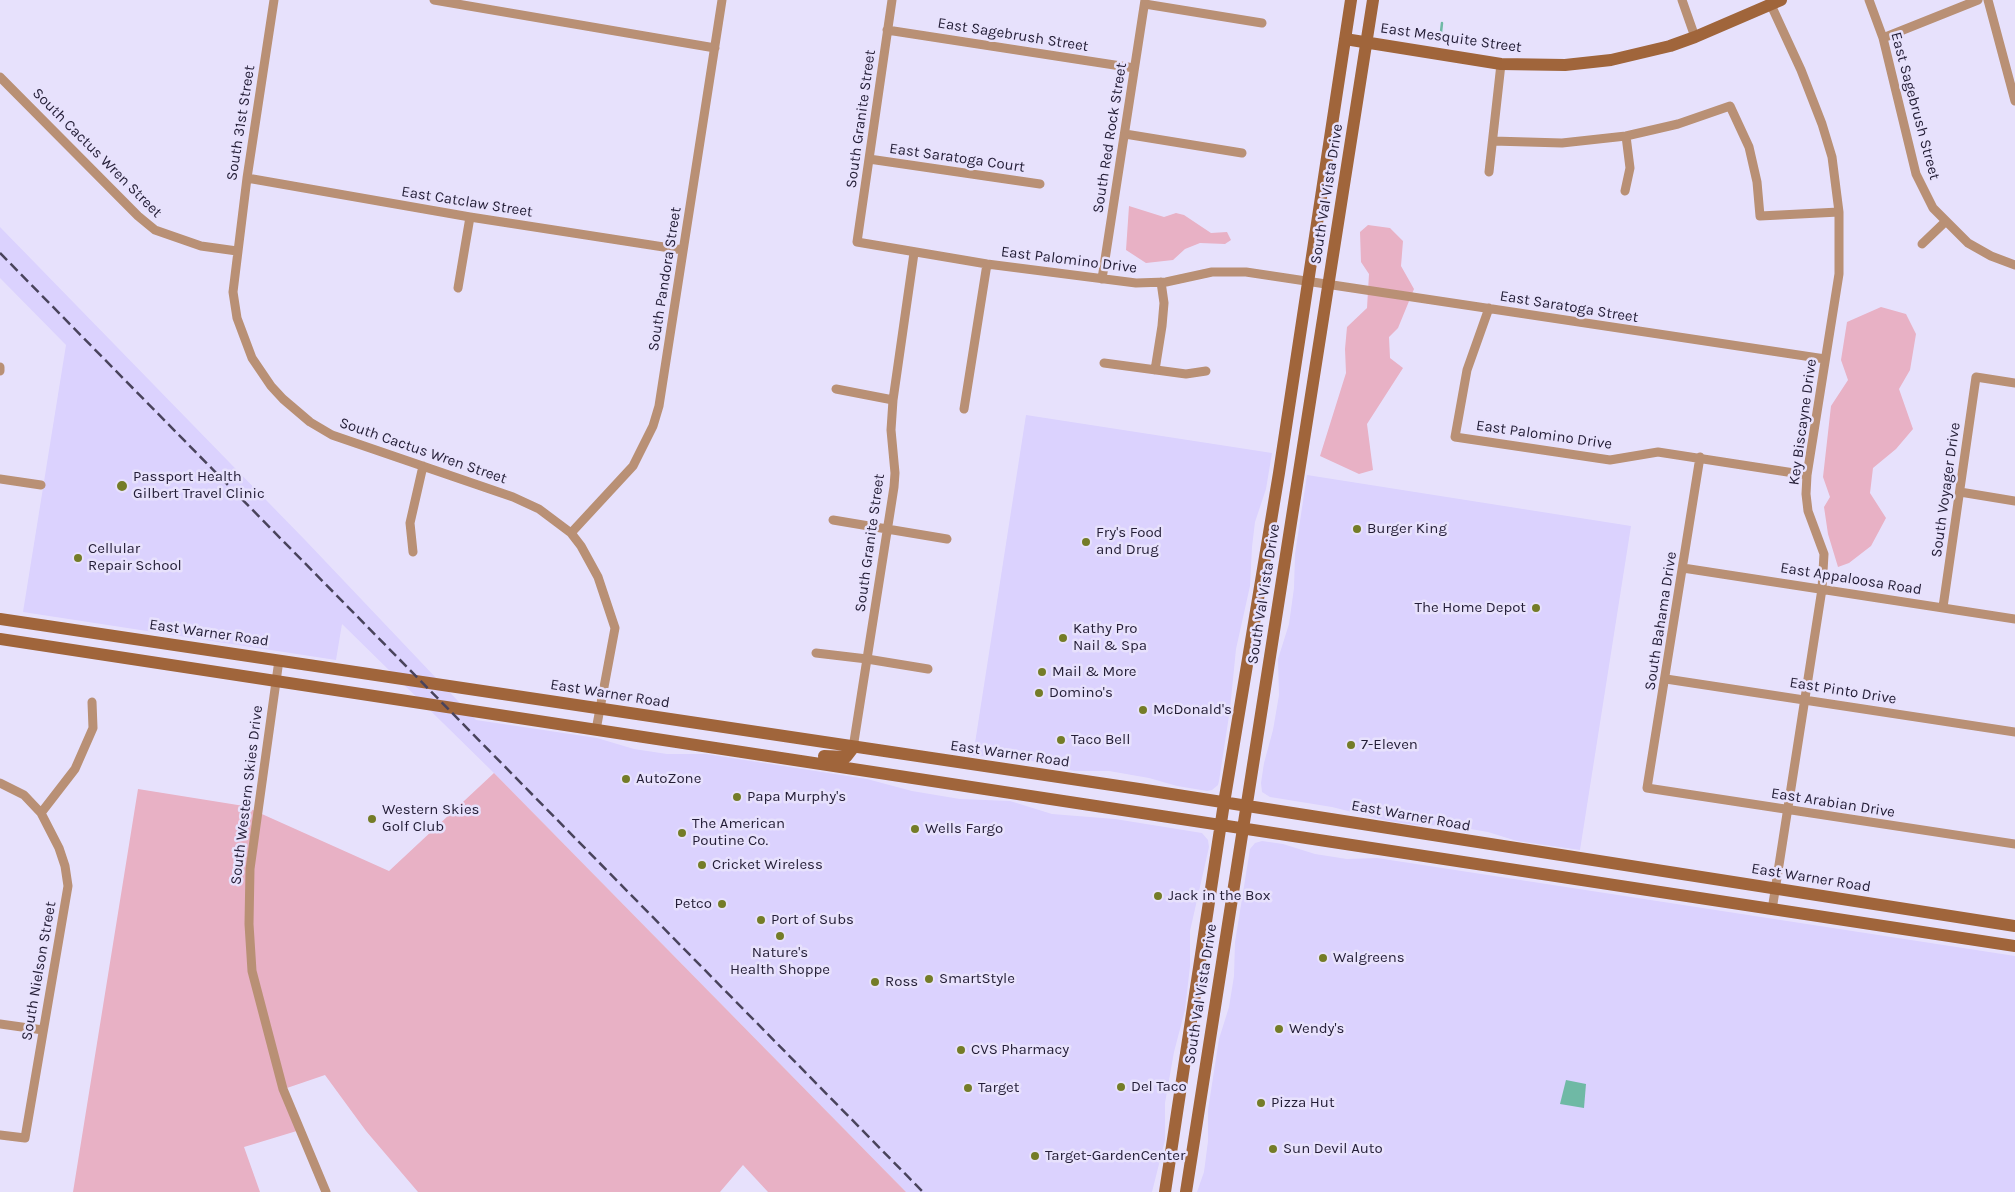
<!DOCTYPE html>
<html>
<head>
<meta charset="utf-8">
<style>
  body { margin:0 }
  canvas { display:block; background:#e7e1fc }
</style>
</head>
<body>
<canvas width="2015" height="1192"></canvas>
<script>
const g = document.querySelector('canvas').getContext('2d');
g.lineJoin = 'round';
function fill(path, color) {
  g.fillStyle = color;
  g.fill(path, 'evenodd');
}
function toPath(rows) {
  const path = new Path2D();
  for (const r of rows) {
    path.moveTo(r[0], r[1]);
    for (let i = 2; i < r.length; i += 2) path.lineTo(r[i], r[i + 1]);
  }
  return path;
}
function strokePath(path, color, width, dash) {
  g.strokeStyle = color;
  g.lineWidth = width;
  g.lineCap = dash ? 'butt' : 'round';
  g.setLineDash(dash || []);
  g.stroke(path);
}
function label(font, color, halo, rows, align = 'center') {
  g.font = font + ' Karla,sans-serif';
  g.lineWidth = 5;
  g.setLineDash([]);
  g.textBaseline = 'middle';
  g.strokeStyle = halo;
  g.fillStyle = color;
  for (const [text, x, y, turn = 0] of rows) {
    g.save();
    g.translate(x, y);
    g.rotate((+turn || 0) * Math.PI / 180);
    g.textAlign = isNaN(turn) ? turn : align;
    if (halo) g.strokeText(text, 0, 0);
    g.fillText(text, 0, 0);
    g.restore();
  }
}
fill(toPath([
  [0,227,306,541,476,720,597,738,634,749,667,754,706,754,867,779,912,791,960,799,1010,801,1052,814,1115,819,1202,833,1208,840,1209,847,1190,931,1190,966,1185,1010,1174,1052,1165,1103,1165,1140,1152,1192,906,1192,494,773,342,624,336,660,23,612,66,345,0,278],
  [1026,415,1272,453,1266,489,1255,522,1252,547,1250,586,1236,649,1230,709,1219,781,1218,785,1212,790,1207,791,1177,786,1149,778,1109,771,1074,771,1038,762,1005,757,973,756],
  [1307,475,1631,526,1580,850,1517,841,1488,832,1453,826,1416,825,1388,821,1332,807,1270,797,1262,792,1261,783,1264,763,1273,730,1279,695,1278,659,1289,624,1294,588,1295,554],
  [1262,841,1283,844,1315,854,1347,859,1377,858,2015,956,2015,1192,1197,1192,1204,1172,1208,1141,1208,1110,1219,1039,1229,1007,1234,976,1235,942,1250,849,1255,843]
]), '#dbd2fe');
fill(toPath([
  [1129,206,1164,217,1176,213,1184,215,1211,233,1227,232,1231,240,1225,244,1200,243,1185,249,1173,260,1146,263,1126,250],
  [1368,225,1390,228,1403,241,1401,266,1414,289,1398,328,1389,337,1390,358,1403,368,1367,424,1373,470,1359,474,1320,456,1346,373,1345,349,1347,327,1367,308,1369,274,1361,262,1360,232],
  [1881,307,1906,314,1916,334,1910,370,1899,389,1913,429,1896,449,1873,468,1870,493,1886,518,1871,546,1849,563,1838,567,1828,534,1824,507,1830,497,1823,477,1831,406,1848,380,1841,360,1847,322],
  [494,773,906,1192,768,1192,743,1165,720,1192,418,1192,366,1131,325,1075,284,1089,300,1130,244,1147,260,1192,73,1192,138,789,244,806,389,871]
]), '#e8b1c5');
fill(toPath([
  [1566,1080,1586,1084,1584,1108,1560,1104]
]), '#6fb9a5');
strokePath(toPath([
  [1440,41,1442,23]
]), '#6fb9a5', 2.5);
strokePath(toPath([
  [274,0,247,178,233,292,237,318,252,358,271,386,283,399,310,422,332,435,513,497,539,509,571,533,581,546,598,577,615,628,596,730],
  [434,0,715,48],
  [892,0,857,242,987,264,1136,283,1166,282,1212,272,1246,272,1825,359],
  [1682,0,1695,37],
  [1869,0,1883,38,1916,174,1933,208,1968,243,1991,256,2015,265],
  [1988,0,2015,101],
  [1145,4,1262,23],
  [1771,5,1801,70,1822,124,1832,157,1839,212,1839,274,1807,475,1806,494,1808,511,1824,554,1822,589,1772,910],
  [887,30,1134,68],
  [1883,38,1978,0],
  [0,77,138,216,155,230,201,246,237,251],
  [1125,134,1242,153],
  [1493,141,1562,143,1626,136,1678,124,1730,106,1749,147,1757,182,1760,216,1839,212],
  [869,159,1040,184],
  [1489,172,1501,64],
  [247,178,470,217,683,250],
  [1625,191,1630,168,1626,136],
  [1922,244,1945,222],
  [1102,279,1145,0],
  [458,288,470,217],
  [1489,308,1467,370,1455,437,1610,460,1658,452,1807,475],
  [1104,363,1186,374,1206,371],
  [0,367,0,371],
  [1155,370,1162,326,1164,303,1161,282],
  [836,389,893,400],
  [964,409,987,264],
  [1700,457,1647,788,2015,844],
  [0,479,41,485],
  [1960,492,2015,501],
  [833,520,947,539],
  [571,533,633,466,653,426,659,406,722,0],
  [413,552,410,523,423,466],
  [1683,568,2015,619],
  [1943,607,1976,377,2015,383],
  [816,653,867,659,928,669],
  [279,660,250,869,249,924,252,971,283,1089,326,1192],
  [1666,679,2015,732],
  [853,748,894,487,895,473,891,430,893,400,914,253],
  [0,783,24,795,41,813,59,848,65,866,68,886,25,1138,0,1135],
  [41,813,75,769,93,728,92,702],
  [0,1024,43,1030]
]), '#b99075', 9);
strokePath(toPath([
  [1345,39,1501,64,1565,65,1611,60,1670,46,1695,37,1781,0],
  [0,619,1139,789,2015,926],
  [0,639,2015,946],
  [824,756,846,757,853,748],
  [1165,1192,1224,803,1279,473,1351,0],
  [1186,1192,1373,0]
]), '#a0653b', 12);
strokePath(toPath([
  [0,253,923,1192]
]), '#49435c', 2.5, [10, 5]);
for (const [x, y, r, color] of [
  [122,486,6,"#747c27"],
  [1357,529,5,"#747c27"],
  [1086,542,5,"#747c27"],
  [78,558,5,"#747c27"],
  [1536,608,5,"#747c27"],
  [1063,638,5,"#747c27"],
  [1042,672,5,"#747c27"],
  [1039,693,5,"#747c27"],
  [1143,710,5,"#747c27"],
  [1061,740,5,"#747c27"],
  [1351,745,5,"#747c27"],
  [626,779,5,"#747c27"],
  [737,797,5,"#747c27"],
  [372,819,5,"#747c27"],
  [915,829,5,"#747c27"],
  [682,833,5,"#747c27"],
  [702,865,5,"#747c27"],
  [1158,896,5,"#747c27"],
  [722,904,5,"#747c27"],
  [761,920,5,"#747c27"],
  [780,936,5,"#747c27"],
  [1323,958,5,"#747c27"],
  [929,979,5,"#747c27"],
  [875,982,5,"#747c27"],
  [1279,1029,5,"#747c27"],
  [961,1050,5,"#747c27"],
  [1121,1087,5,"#747c27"],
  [968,1088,5,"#747c27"],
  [1261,1103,5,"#747c27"],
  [1273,1149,5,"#747c27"],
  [1035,1156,5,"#747c27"]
]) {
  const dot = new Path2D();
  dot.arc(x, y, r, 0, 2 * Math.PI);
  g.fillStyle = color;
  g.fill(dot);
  strokePath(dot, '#e7e1fc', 2);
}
label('15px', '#231d36', '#e7e1fc', [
  ["East Sagebrush Street",1013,35,9],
  ["East Mesquite Street",1451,38,8],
  ["East Sagebrush Street",1915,106,75],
  ["South Granite Street",861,119,-82],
  ["South 31st Street",241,123,-81],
  ["South Red Rock Street",1110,138,-81],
  ["South Cactus Wren Street",97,153,45],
  ["East Saratoga Court",957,158,8],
  ["South Val Vista Drive",1327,194,-81],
  ["East Catclaw Street",467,202,9],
  ["East Palomino Drive",1069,260,7],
  ["South Pandora Street",665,279,-81],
  ["East Saratoga Street",1569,307,9],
  ["Key Biscayne Drive",1803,422,-82],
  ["East Palomino Drive",1544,435,8],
  ["South Cactus Wren Street",423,451,19],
  ["South Voyager Drive",1946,490,-82],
  ["South Granite Street",870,543,-82],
  ["East Appaloosa Road",1851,579,9],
  ["South Val Vista Drive",1264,594,-81],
  ["South Bahama Drive",1661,621,-81],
  ["East Warner Road",209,633,8],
  ["East Pinto Drive",1843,691,9],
  ["East Warner Road",610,694,9],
  ["East Warner Road",1010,754,8],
  ["South Western Skies Drive",247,795,-83],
  ["East Arabian Drive",1833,803,9],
  ["East Warner Road",1411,816,10],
  ["East Warner Road",1811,878,9],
  ["South Nielson Street",39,971,-80],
  ["South Val Vista Drive",1201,994,-81]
]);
label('15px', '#231d36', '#e7e1fc', [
  ["Passport Health",133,477],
  ["Gilbert Travel Clinic",133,494],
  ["Burger King",1367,529],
  ["Fry's Food",1096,533],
  ["and Drug",1096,550],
  ["Cellular",88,549],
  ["Repair School",88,566],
  ["The Home Depot",1526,608,"right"],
  ["Kathy Pro",1073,629],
  ["Nail & Spa",1073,646],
  ["Mail & More",1052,672],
  ["Domino's",1049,693],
  ["McDonald's",1153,710],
  ["Taco Bell",1071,740],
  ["7-Eleven",1361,745],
  ["AutoZone",636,779],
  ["Papa Murphy's",747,797],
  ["Western Skies",382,810],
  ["Golf Club",382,827],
  ["The American",692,824],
  ["Poutine Co.",692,841],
  ["Wells Fargo",925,829],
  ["Cricket Wireless",712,865],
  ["Jack in the Box",1168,896],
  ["Petco",712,904,"right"],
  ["Port of Subs",771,920],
  ["Nature's",780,953,"center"],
  ["Health Shoppe",780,970,"center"],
  ["Walgreens",1333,958],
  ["SmartStyle",939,979],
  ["Ross",885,982],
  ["Wendy's",1289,1029],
  ["CVS Pharmacy",971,1050],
  ["Del Taco",1131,1087],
  ["Target",978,1088],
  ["Pizza Hut",1271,1103],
  ["Sun Devil Auto",1283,1149],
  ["Target-GardenCenter",1045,1156]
], 'left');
</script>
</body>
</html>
